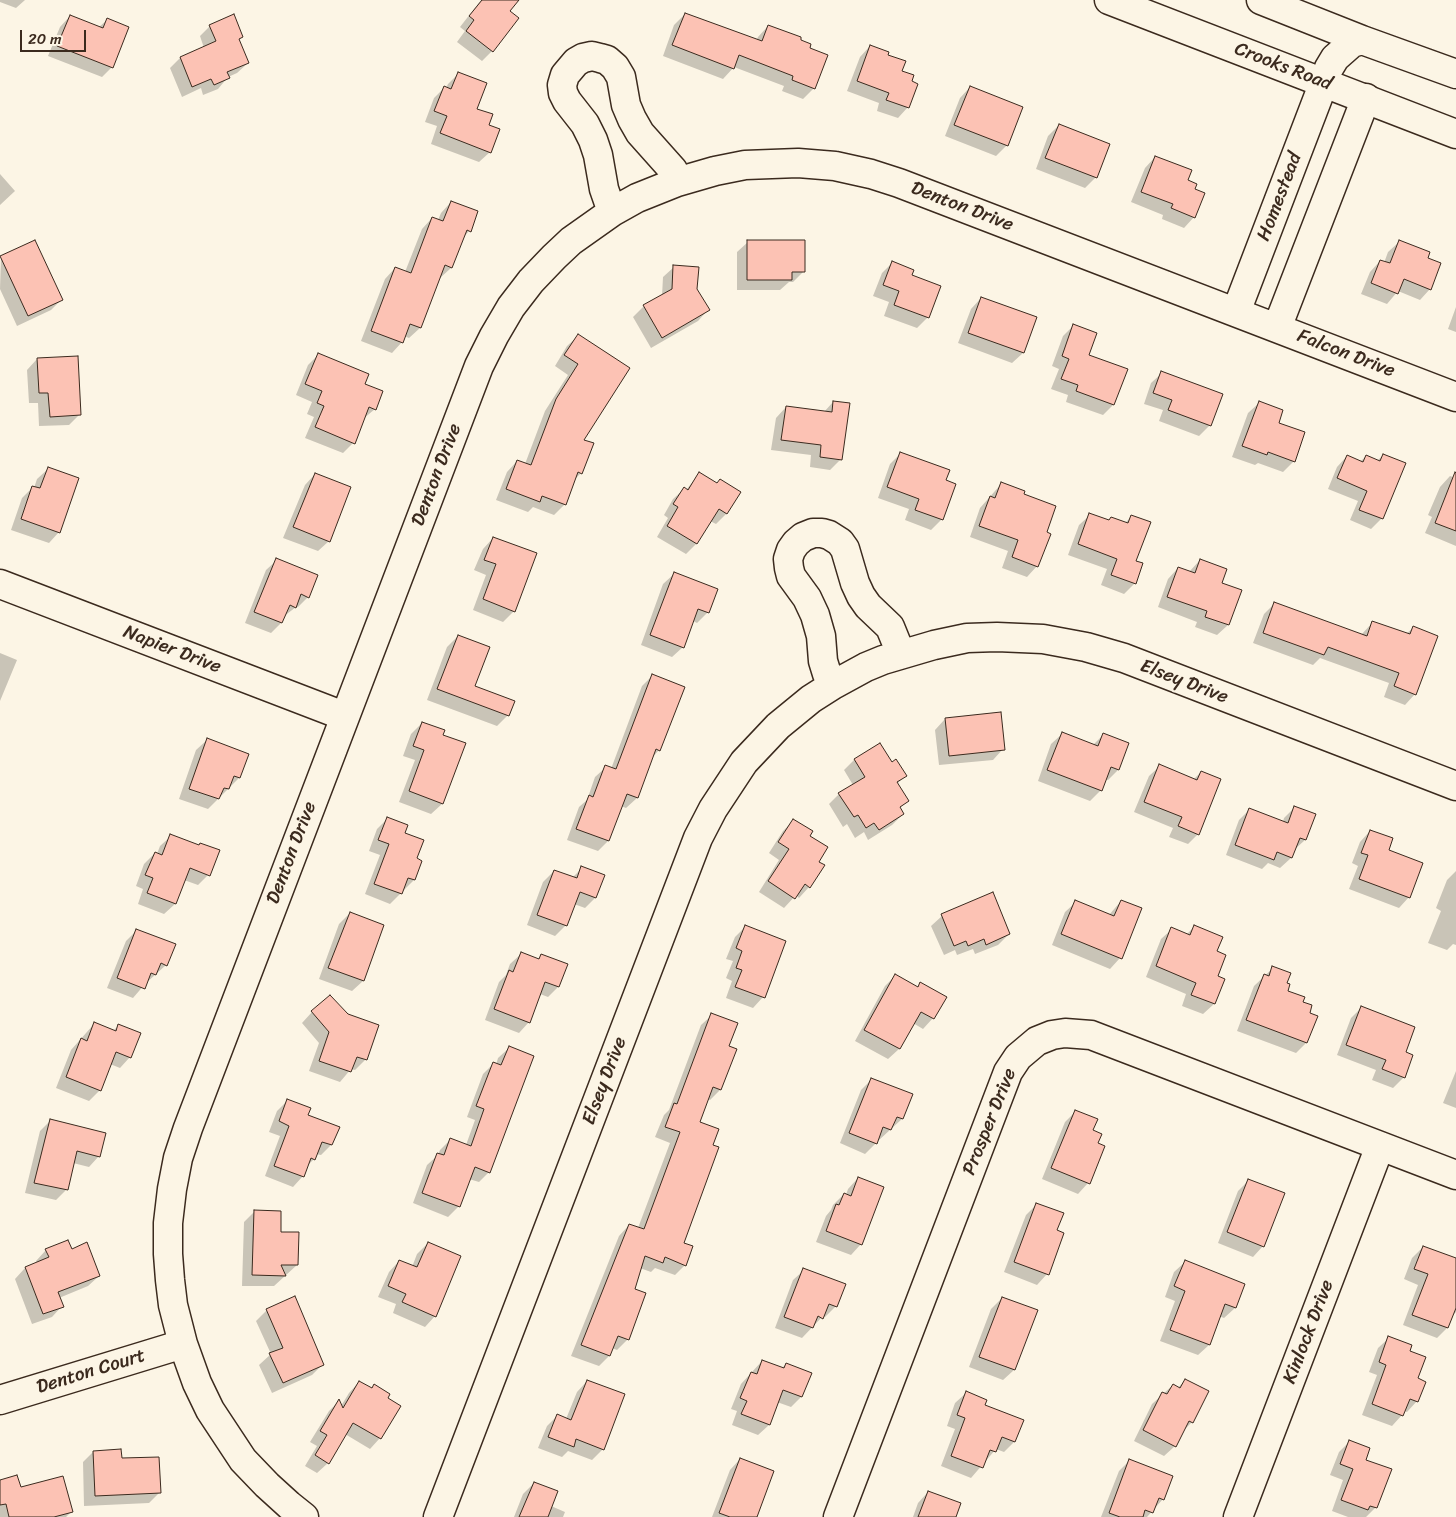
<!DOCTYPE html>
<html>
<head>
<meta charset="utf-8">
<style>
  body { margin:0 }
  #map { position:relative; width:1456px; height:1517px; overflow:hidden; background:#fcf5e5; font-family:Sriracha,sans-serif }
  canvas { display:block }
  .scale { position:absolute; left:20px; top:30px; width:66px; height:22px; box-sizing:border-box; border:2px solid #3b2a1e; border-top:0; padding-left:6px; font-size:15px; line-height:18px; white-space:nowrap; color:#3b2a1e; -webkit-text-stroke:4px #fcf5e5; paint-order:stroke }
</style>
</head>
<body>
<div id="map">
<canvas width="1456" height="1517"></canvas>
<div class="scale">20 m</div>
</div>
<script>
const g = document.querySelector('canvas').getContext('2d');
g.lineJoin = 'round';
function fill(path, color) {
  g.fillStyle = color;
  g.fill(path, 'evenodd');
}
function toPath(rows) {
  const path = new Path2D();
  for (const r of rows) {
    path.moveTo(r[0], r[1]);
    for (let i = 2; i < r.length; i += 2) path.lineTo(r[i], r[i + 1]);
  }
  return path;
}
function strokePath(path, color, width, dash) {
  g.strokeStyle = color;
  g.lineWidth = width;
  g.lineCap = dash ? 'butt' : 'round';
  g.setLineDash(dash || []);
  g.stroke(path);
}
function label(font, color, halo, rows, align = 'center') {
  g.font = font + ' Sriracha,sans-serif';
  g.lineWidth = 4;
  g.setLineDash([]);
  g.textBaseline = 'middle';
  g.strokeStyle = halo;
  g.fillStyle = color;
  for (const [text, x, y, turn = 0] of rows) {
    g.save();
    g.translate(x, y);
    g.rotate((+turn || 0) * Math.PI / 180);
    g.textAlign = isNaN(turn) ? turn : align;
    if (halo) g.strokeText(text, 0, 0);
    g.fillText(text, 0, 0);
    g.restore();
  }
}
fill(toPath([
  [0,0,25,0,16,8,0,2],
  [481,0,517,0,508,12,492,51,482,61,457,42,465,31,460,27],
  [685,14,756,41,758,37,768,26,814,88,803,99,782,91,784,86,734,67,723,79,663,56,674,25],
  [70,16,99,27,107,20,112,67,102,77,48,56,60,27],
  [210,26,242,37,238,41,248,63,237,73,228,77,218,89,203,95,201,88,182,97,170,68,180,58,204,48,200,36],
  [870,46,887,56,910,82,908,107,898,118,877,111,879,103,847,91,860,57],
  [458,74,476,109,487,126,490,152,479,162,431,144,437,126,425,122,434,98,444,88,446,88,448,84],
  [970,87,1007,145,996,156,945,136,960,98],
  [1059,125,1096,177,1085,188,1036,169,1048,136],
  [1155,157,1186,181,1193,190,1194,217,1184,228,1162,219,1163,215,1131,202,1145,168],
  [0,174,15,191,0,205],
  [451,202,469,231,463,238,451,268,440,278,439,277,420,328,409,338,404,336,402,342,392,353,361,341,385,279,395,268,405,272,422,229,432,218,438,220,441,213],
  [748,242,804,271,793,282,789,282,780,290,737,290,737,252],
  [1399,242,1426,259,1430,289,1420,300,1398,291,1387,304,1361,294,1370,272,1380,261,1384,263,1388,252],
  [1,257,62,299,51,310,17,326,0,289],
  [892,263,911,275,928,317,917,328,884,316,889,302,873,296,882,273],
  [674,267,708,310,698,321,651,348,633,317,644,306,662,296,663,277],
  [981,298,1035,318,1023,353,1012,363,958,343,971,309],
  [1456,307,1456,332,1448,329],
  [1073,326,1113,405,1103,415,1066,402,1068,395,1051,389,1059,369,1052,366,1063,336],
  [578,336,583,441,581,473,574,480,565,504,554,515,533,507,528,512,496,500,507,472,517,461,525,464,545,411,568,375,555,366,567,346],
  [319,354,363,384,375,409,363,419,353,443,343,453,305,438,314,417,307,414,312,402,296,395,308,365],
  [37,359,80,414,69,425,39,426,38,403,29,403,27,370],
  [1162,373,1210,425,1199,436,1159,421,1163,410,1144,404,1151,383],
  [833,402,841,459,830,470,810,467,811,455,771,450,776,418,786,407,824,412],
  [1259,403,1294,461,1283,472,1258,463,1255,465,1232,457,1248,413],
  [901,453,942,519,931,530,905,520,909,509,878,498,890,464],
  [1383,455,1404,464,1381,519,1371,529,1350,520,1358,501,1328,489,1337,467,1347,456,1360,462,1366,456,1377,461],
  [48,469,59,532,49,543,11,530,22,498,33,487,34,488,37,479],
  [700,473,717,484,739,492,726,514,716,524,710,521,696,544,686,554,657,537,668,518,664,515,673,499,684,489,686,490],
  [315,474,329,541,318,551,283,538,305,485],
  [1450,476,1456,478,1456,546,1425,533,1432,517,1428,515,1440,487],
  [1002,483,1022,495,1045,533,1037,566,1027,577,1002,568,1008,551,970,537,980,508],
  [1090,515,1108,521,1125,523,1131,517,1135,583,1124,594,1101,585,1107,569,1068,555,1079,525],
  [493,538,514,611,503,622,473,610,486,575,474,570,483,549],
  [277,560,308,597,298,607,296,607,283,617,281,623,271,633,245,623,266,570],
  [1200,560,1220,584,1240,591,1228,625,1217,635,1195,627,1197,622,1158,607,1168,579,1178,568,1189,572],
  [674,574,708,612,697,623,693,621,683,647,672,657,641,645,663,584],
  [1275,603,1361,635,1373,622,1406,634,1413,628,1415,694,1405,705,1384,697,1389,683,1320,658,1313,665,1253,643,1264,614],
  [458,636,474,686,508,715,497,726,427,700,447,647],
  [0,653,17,660,0,701],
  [652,676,659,750,651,759,637,798,626,808,621,806,608,841,598,851,567,840,579,807,587,800,595,777,606,767,611,769,642,686],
  [945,719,1003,749,993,760,939,765,935,730],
  [422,723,441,735,442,804,431,814,399,802,415,760,403,756,411,734],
  [1062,734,1093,745,1103,735,1118,770,1108,780,1105,779,1101,790,1090,801,1038,781,1051,744],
  [207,740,247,754,239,778,208,809,179,799,196,750],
  [879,744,891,763,905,776,897,784,907,801,899,809,903,814,892,825,868,840,864,832,855,838,847,824,843,827,829,804,839,794,853,785,844,770,854,760],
  [1160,766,1193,780,1201,772,1198,834,1188,844,1169,837,1173,828,1134,812,1149,776],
  [1295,807,1315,815,1305,840,1294,850,1291,858,1280,868,1268,863,1262,869,1226,855,1239,820,1250,809,1283,822,1284,818],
  [387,819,403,834,415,859,414,880,390,904,365,894,380,855,369,851,377,829],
  [794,820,809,836,817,862,809,887,799,898,796,895,784,908,759,892,779,860,769,853,783,831],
  [1370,831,1387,851,1409,897,1399,908,1349,889,1358,866,1352,863,1360,842],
  [171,836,208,875,198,885,184,880,175,904,164,914,138,904,143,889,136,886,144,864,155,853,157,854,160,846],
  [582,868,595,898,585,908,574,904,566,925,555,936,527,925,543,882,554,871,572,878],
  [1456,871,1456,945,1453,944,1447,950,1428,943,1441,911,1436,908,1447,880],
  [1121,901,1120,958,1110,969,1052,945,1065,912,1076,902,1109,915],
  [350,913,383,925,363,981,352,991,319,979,339,924],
  [942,916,1009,934,998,945,975,954,973,949,957,955,955,950,944,955,931,926],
  [746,926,763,997,753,1008,726,998,732,981,726,978,733,961,726,959,735,937],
  [1194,927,1216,952,1216,977,1224,980,1214,1004,1203,1014,1182,1006,1186,994,1146,977,1161,939,1172,929,1186,935],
  [137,930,166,965,145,984,133,998,107,988,126,941],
  [521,954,537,960,541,956,558,987,548,997,540,994,529,1022,519,1033,485,1020,499,982,506,975,510,964],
  [1273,968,1286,984,1286,991,1301,1003,1306,1043,1296,1053,1237,1031,1254,986],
  [895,976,917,988,920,984,933,1018,923,1029,913,1023,899,1049,888,1059,855,1041,885,986],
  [1361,1008,1404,1053,1404,1077,1393,1088,1372,1080,1376,1070,1337,1055,1351,1018],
  [312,1012,365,1060,355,1070,351,1069,340,1082,309,1071,319,1043,302,1023],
  [712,1015,728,1047,720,1090,710,1100,707,1099,698,1122,682,1244,685,1265,675,1275,655,1268,651,1272,640,1268,634,1290,628,1339,617,1350,612,1348,609,1356,599,1366,571,1356,619,1236,629,1225,638,1228,670,1143,655,1137,664,1115,669,1110,701,1025],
  [94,1024,113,1031,118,1026,130,1057,120,1068,110,1064,100,1090,89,1101,56,1088,71,1050],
  [509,1048,489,1172,479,1182,469,1179,459,1206,448,1217,413,1203,427,1165,438,1155,440,1150,451,1139,466,1145,475,1120,467,1117,483,1074,493,1064,496,1065,498,1058],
  [1456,1071,1456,1108,1443,1103],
  [872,1079,911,1095,902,1119,879,1140,877,1139,876,1143,865,1154,840,1143,861,1090],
  [287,1101,307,1116,331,1145,321,1155,316,1154,314,1159,307,1166,303,1176,293,1187,265,1176,280,1136,269,1132,277,1111],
  [1076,1111,1092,1131,1096,1144,1103,1147,1088,1183,1078,1194,1042,1179,1065,1122],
  [50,1121,99,1156,89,1167,73,1163,66,1190,56,1200,25,1193,40,1131],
  [858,1178,861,1244,851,1255,816,1242,826,1216,831,1210,833,1205,844,1194,846,1195,848,1189],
  [1249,1180,1263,1246,1253,1257,1218,1243,1238,1191],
  [1037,1204,1056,1231,1047,1274,1037,1285,1004,1272,1026,1215],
  [255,1211,279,1233,297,1265,274,1286,242,1286,244,1222],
  [428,1243,435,1316,425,1327,393,1313,396,1304,378,1297,389,1272,399,1261,412,1267,417,1254],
  [1423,1247,1456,1260,1456,1312,1452,1316,1447,1328,1437,1338,1403,1325,1418,1285,1404,1279,1412,1258],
  [46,1250,71,1250,99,1276,88,1286,59,1298,62,1306,52,1317,32,1324,15,1279,25,1268,37,1263,36,1261],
  [1185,1262,1235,1308,1224,1318,1219,1316,1209,1345,1198,1355,1160,1341,1175,1301,1165,1297,1174,1272],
  [804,1270,836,1306,825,1317,823,1316,802,1338,775,1328,793,1280],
  [1002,1298,1014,1370,1003,1380,969,1367,991,1309],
  [267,1310,323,1364,312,1375,272,1393,259,1365,271,1354,256,1321],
  [1389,1338,1408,1352,1417,1379,1417,1401,1407,1412,1404,1411,1402,1415,1392,1426,1362,1415,1377,1375,1369,1372,1378,1348],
  [762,1361,781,1369,786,1364,801,1397,791,1407,777,1402,769,1425,758,1435,732,1425,737,1411,731,1409,741,1384],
  [1185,1380,1192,1422,1181,1433,1175,1446,1164,1456,1134,1441,1152,1404,1173,1385,1178,1388],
  [587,1381,603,1449,592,1460,568,1451,562,1457,538,1448,547,1426,557,1416,566,1419,577,1392],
  [359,1382,371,1389,374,1386,380,1438,370,1449,345,1434,328,1463,317,1473,305,1466,317,1446,310,1442,329,1411,339,1401,341,1406,349,1393],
  [966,1393,984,1406,1022,1421,1014,1442,1004,1452,996,1449,971,1478,941,1466,955,1429,947,1426,955,1403],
  [1349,1442,1365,1460,1376,1507,1366,1517,1348,1517,1332,1511,1343,1480,1330,1475,1339,1452],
  [93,1452,121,1460,160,1492,149,1503,84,1506,83,1462],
  [740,1459,755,1517,712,1517,730,1470],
  [1130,1460,1163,1499,1147,1517,1101,1517,1119,1471],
  [0,1481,72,1511,66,1517,0,1517],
  [534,1483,551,1506,565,1512,563,1517,514,1517,523,1494],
  [928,1492,955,1517,913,1517,918,1503]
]), '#0003');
const building = toPath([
  [482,0,519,0,510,11,519,18,493,52,466,31,474,20,469,16,482,0],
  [685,13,762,41,768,25,801,37,801,40,811,44,810,48,828,55,815,89,792,80,793,76,739,55,734,69,672,45,685,13],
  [234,14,243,37,239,39,249,63,227,72,230,78,214,85,211,79,192,87,180,57,216,41,209,25,234,14],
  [70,15,103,28,107,18,129,27,113,68,57,46,70,15],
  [870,45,889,52,888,55,906,61,902,71,914,75,912,81,918,84,909,108,886,100,889,93,857,81,870,45],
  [458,72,487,83,477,109,493,114,489,125,500,129,491,153,440,133,447,116,434,111,444,86,451,89,458,72],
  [970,86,1023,107,1008,146,954,125,970,86],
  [1059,124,1110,144,1097,178,1045,158,1059,124],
  [1155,156,1192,170,1188,180,1197,184,1195,189,1205,193,1195,218,1171,208,1173,204,1141,192,1155,156],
  [451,201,478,211,471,232,467,230,452,268,445,265,421,328,410,324,403,343,371,331,395,267,411,273,432,217,443,221,451,201],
  [35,240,63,300,28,316,0,256,35,240],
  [747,240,805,240,805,272,792,272,792,280,747,280,747,240],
  [1399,240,1430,252,1428,258,1441,263,1431,290,1404,279,1398,294,1371,283,1380,260,1390,263,1399,240],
  [892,261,914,270,912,275,941,286,929,318,894,305,899,291,883,285,892,261],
  [673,265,699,267,697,289,710,310,662,338,643,305,672,289,673,265],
  [981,297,1037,317,1024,353,968,333,981,297],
  [1073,324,1097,333,1089,355,1128,369,1114,405,1076,391,1078,385,1061,379,1069,359,1062,356,1073,324],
  [578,334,630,368,584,440,594,443,582,474,578,472,566,505,542,496,540,502,506,489,517,460,531,465,556,399,578,364,564,355,578,334],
  [318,353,369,374,365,384,383,391,376,410,369,407,355,444,315,427,324,406,317,403,322,391,305,384,318,353],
  [78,356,81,415,50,417,48,393,39,393,37,358,78,356],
  [1161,371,1223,394,1211,426,1168,410,1172,400,1153,393,1161,371],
  [833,401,850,403,842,460,820,457,821,445,781,440,786,406,832,412,833,401],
  [1259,401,1283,410,1279,423,1305,432,1295,462,1268,452,1267,455,1242,446,1259,401],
  [900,452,950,470,946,480,956,484,943,520,915,510,919,499,887,487,900,452],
  [1383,454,1406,463,1383,519,1359,510,1367,491,1337,478,1347,455,1363,462,1366,455,1380,461,1383,454],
  [48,467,79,478,60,533,21,519,32,486,40,488,48,467],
  [699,472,717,483,720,479,741,492,727,514,719,509,697,544,667,526,678,507,673,504,684,487,688,490,699,472],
  [1455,472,1456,473,1456,531,1435,523,1455,472],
  [315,473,351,487,330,542,293,527,315,473],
  [1001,482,1025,491,1024,494,1056,506,1047,532,1051,534,1038,567,1012,557,1018,540,979,526,990,496,995,498,1001,482],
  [1089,513,1109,520,1111,517,1128,523,1131,515,1151,522,1136,561,1143,563,1136,584,1111,575,1117,559,1078,544,1089,513],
  [493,537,537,553,515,612,483,599,496,564,484,560,493,537],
  [276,558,318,575,309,598,301,594,296,608,290,605,282,623,254,612,276,558],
  [1200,559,1227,569,1222,583,1242,590,1229,625,1205,617,1207,611,1167,597,1178,567,1195,573,1200,559],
  [674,572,718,589,709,613,698,609,684,648,650,635,674,572],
  [1274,602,1367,636,1372,621,1410,634,1413,626,1438,636,1416,695,1394,686,1399,673,1328,647,1324,655,1263,633,1274,602],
  [458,635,490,647,475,686,515,701,509,716,437,689,458,635],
  [652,674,685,687,660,751,656,749,638,798,627,794,609,841,576,829,589,795,593,797,605,765,616,769,652,674],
  [1001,712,1005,750,949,756,945,718,1001,712],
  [422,722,445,730,443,735,466,743,443,804,409,791,424,750,413,746,422,722],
  [1062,732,1098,746,1103,733,1129,743,1119,770,1111,767,1102,791,1047,770,1062,732],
  [207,738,249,754,240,778,234,776,229,789,224,788,219,799,189,789,207,738],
  [880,743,892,762,896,759,907,776,897,782,909,801,900,807,904,814,879,830,874,823,866,828,858,815,854,817,838,793,865,777,854,759,880,743],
  [1159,764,1197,780,1201,771,1221,779,1199,835,1178,826,1182,817,1144,802,1159,764],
  [1294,806,1316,814,1306,840,1300,838,1292,858,1277,852,1274,860,1235,845,1249,808,1288,823,1294,806],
  [387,817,408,825,405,833,424,840,417,858,422,861,415,880,408,878,402,894,374,884,389,844,378,840,387,817],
  [793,819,813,831,810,836,828,847,819,862,825,865,810,888,805,884,795,899,768,881,789,849,778,842,793,819],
  [1370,830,1393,838,1389,850,1423,863,1410,898,1359,879,1368,855,1361,853,1370,830],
  [170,834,199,845,200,843,220,850,210,876,190,868,176,904,147,893,153,878,145,875,155,852,162,855,170,834],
  [581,866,605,875,596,898,580,892,567,926,537,915,554,870,577,878,581,866],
  [993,892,1010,934,986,945,984,939,968,946,966,941,954,946,941,914,993,892],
  [1075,900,1114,916,1121,900,1142,908,1122,959,1061,934,1075,900],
  [350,912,384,925,364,981,328,968,350,912],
  [745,925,786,941,765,998,735,987,742,970,736,968,742,951,736,948,745,925],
  [1194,925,1223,937,1217,951,1226,955,1218,976,1225,979,1215,1004,1191,995,1196,983,1156,966,1171,927,1190,935,1194,925],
  [136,929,176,944,167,966,161,963,156,975,151,973,145,989,117,978,136,929],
  [521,952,539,959,541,954,568,964,559,987,545,982,530,1023,494,1009,509,970,513,972,521,952],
  [1272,966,1291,973,1287,983,1290,984,1288,991,1305,997,1303,1002,1312,1005,1310,1013,1318,1016,1307,1043,1246,1020,1264,974,1269,976,1272,966],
  [895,974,918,987,920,982,947,997,934,1019,921,1012,900,1049,864,1030,895,974],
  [330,995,348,1014,379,1025,367,1060,357,1057,351,1072,319,1061,329,1032,311,1011,330,995],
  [1361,1006,1415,1027,1406,1052,1413,1055,1405,1078,1382,1069,1386,1060,1346,1045,1361,1006],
  [711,1013,738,1023,729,1046,737,1049,721,1090,713,1087,700,1122,719,1129,713,1145,719,1147,684,1243,693,1246,686,1266,665,1257,663,1263,645,1256,635,1289,646,1293,629,1340,618,1336,610,1356,581,1345,629,1224,644,1229,680,1132,665,1127,674,1103,677,1104,711,1013],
  [94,1022,116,1031,118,1024,141,1033,131,1058,116,1052,101,1091,66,1077,81,1038,87,1041,94,1022],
  [509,1046,534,1056,490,1173,475,1167,460,1207,422,1193,437,1153,444,1155,450,1138,471,1146,484,1109,476,1106,493,1062,501,1065,509,1046],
  [871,1078,913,1094,903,1119,897,1117,891,1130,883,1127,877,1144,849,1133,871,1078],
  [287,1099,311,1108,308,1115,340,1127,332,1145,322,1142,315,1160,311,1158,304,1177,274,1166,289,1126,279,1121,287,1099],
  [1075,1110,1098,1119,1093,1130,1102,1134,1098,1143,1105,1146,1090,1184,1051,1168,1075,1110],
  [50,1119,106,1133,100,1157,77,1151,68,1190,34,1183,50,1119],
  [858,1177,884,1187,862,1245,826,1231,836,1204,839,1205,844,1193,851,1196,858,1177],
  [1248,1179,1285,1193,1264,1247,1227,1232,1248,1179],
  [1036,1203,1064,1213,1057,1230,1064,1233,1049,1275,1014,1262,1036,1203],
  [254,1210,281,1211,281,1232,299,1232,298,1265,281,1265,286,1276,252,1275,254,1210],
  [68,1240,72,1249,87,1242,100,1276,58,1292,64,1307,43,1314,25,1267,49,1257,45,1249,68,1240],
  [428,1242,461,1256,436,1317,402,1302,406,1294,388,1286,399,1260,417,1267,428,1242],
  [1423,1246,1456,1258,1456,1308,1448,1328,1412,1315,1428,1274,1414,1269,1423,1246],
  [1185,1260,1245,1284,1236,1308,1225,1304,1210,1345,1170,1330,1185,1291,1174,1286,1185,1260],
  [803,1268,846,1284,837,1307,829,1304,823,1319,818,1316,813,1328,784,1317,803,1268],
  [295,1296,324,1365,283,1383,269,1353,283,1348,266,1309,295,1296],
  [1002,1297,1038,1310,1015,1370,979,1357,1002,1297],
  [1388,1336,1412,1345,1410,1351,1426,1357,1418,1378,1426,1382,1418,1402,1410,1399,1403,1416,1372,1404,1386,1365,1379,1362,1388,1336],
  [762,1360,784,1368,786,1363,812,1373,802,1397,783,1390,770,1425,741,1414,747,1401,740,1398,751,1372,757,1374,762,1360],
  [1185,1379,1209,1391,1193,1423,1189,1421,1176,1447,1143,1430,1162,1392,1167,1394,1173,1384,1180,1388,1185,1379],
  [587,1380,625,1394,604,1450,576,1439,574,1447,548,1437,557,1414,571,1420,587,1380],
  [359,1381,372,1388,374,1384,390,1394,388,1398,401,1406,381,1439,353,1423,329,1464,315,1455,327,1435,320,1431,339,1399,343,1408,359,1381],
  [966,1391,987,1400,985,1405,1024,1420,1015,1442,1002,1437,996,1452,990,1450,983,1468,951,1456,965,1418,957,1415,966,1391],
  [1349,1440,1370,1448,1366,1460,1392,1469,1377,1508,1370,1506,1368,1510,1341,1500,1353,1469,1340,1464,1349,1440],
  [121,1449,122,1458,159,1457,161,1493,95,1496,93,1451,121,1449],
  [740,1458,774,1471,757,1517,730,1517,719,1513,740,1458],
  [1129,1459,1173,1476,1164,1500,1159,1498,1153,1513,1145,1510,1143,1517,1120,1517,1109,1513,1129,1459],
  [17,1475,21,1487,63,1476,73,1512,54,1517,9,1517,6,1504,0,1505,0,1480,17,1475],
  [534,1482,558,1491,548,1517,519,1517,534,1482],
  [928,1491,961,1503,956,1517,918,1517,928,1491]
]);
fill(building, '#fcc2b4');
strokePath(building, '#3b2a1e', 1);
const minor = toPath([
  [612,212,604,189,598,155,593,140,585,124,567,101,563,93,562,85,565,75,576,62,583,58,592,56,600,58,607,60,615,67,621,77,626,105,632,119,640,133,673,170,677,182],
  [1236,312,1324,82],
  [1277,328,1366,98],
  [0,584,344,716],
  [833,685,827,674,823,661,821,636,815,615,807,598,791,576,789,568,788,559,791,550,796,543,803,537,813,533,822,533,829,535,840,542,845,549,855,583,861,596,868,606,890,627,901,654],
  [0,1400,183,1344],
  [304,1517,289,1505,267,1485,243,1460,210,1410,197,1383,183,1344,173,1305,170,1280,168,1254,168,1223,172,1189,178,1158,188,1128,479,366,494,336,511,307,531,281,554,257,571,241,612,212,637,198,677,182,715,171,745,165,798,163,835,166,871,174,899,183,1456,397],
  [438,1517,698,838,713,809,744,762,778,726,811,699,833,685,866,667,883,660,934,645,967,638,997,637,1043,639,1086,647,1124,658,1456,786],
  [838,1517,1008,1072,1018,1057,1037,1041,1052,1035,1065,1033,1091,1035,1456,1175],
  [1238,1517,1380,1146]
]);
const major = toPath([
  [1109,0,1456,134],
  [1261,0,1362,40,1456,74],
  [1324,82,1329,68,1335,58,1352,43,1362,40]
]);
strokePath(minor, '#3b2a1e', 31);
strokePath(major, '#3b2a1e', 31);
strokePath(minor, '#fcf5e5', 28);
strokePath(major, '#fcf5e5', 28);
label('19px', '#3b2a1e', '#fcf5e5', [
  ["Crooks Road",1283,67,21],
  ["Homestead",1280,197,-69],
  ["Denton Drive",962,207,21],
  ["Falcon Drive",1346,354,21],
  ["Denton Drive",437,475,-69],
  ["Napier Drive",172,650,21],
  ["Elsey Drive",1184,682,21],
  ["Denton Drive",292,853,-69],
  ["Elsey Drive",605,1081,-69],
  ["Prosper Drive",990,1122,-68],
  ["Kinlock Drive",1309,1332,-69],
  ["Denton Court",91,1372,-17]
]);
</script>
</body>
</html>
